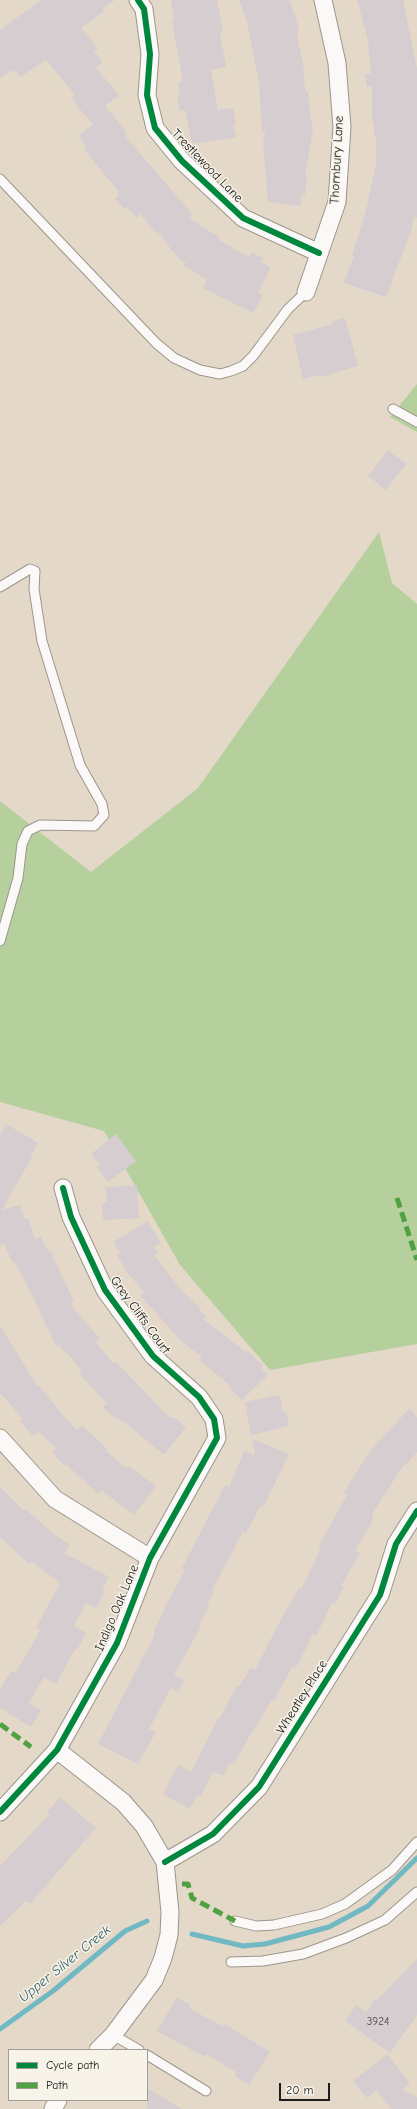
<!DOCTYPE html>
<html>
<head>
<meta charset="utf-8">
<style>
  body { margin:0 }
  #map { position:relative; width:417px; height:2109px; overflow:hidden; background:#e4d9c8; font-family:"Comic Neue",sans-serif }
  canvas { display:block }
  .legend { position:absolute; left:8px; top:2049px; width:140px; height:52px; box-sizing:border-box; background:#f7f3e8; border:1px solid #9f9d96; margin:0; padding:5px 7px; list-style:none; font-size:12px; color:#1c1c1c }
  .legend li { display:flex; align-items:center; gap:8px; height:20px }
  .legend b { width:20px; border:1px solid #9f9d96 }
  .scale { position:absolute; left:279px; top:2083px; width:51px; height:18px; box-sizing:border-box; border:2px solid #1c1c1c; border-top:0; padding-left:5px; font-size:12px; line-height:14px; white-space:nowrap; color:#1c1c1c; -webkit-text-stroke:3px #f7f3e8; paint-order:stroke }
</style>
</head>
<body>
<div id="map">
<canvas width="417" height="2109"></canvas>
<ul class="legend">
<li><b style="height:5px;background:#00873e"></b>Cycle path</li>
<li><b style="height:5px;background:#4fa141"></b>Path</li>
</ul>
<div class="scale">20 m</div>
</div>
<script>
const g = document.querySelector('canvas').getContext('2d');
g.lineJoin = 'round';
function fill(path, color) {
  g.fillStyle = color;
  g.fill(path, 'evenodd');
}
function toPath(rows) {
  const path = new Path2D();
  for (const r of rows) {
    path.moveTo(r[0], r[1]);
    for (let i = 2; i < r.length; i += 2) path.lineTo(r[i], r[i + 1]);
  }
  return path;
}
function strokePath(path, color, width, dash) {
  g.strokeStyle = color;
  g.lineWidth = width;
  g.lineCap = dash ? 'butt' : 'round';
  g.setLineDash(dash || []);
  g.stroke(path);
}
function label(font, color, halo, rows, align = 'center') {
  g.font = font + ' "Comic Neue",sans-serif';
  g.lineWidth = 3;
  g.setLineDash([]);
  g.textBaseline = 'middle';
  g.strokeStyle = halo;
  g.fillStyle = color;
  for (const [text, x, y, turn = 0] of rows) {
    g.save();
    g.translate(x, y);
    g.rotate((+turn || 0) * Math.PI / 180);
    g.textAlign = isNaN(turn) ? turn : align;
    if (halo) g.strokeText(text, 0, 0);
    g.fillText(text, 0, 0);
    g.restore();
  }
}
fill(toPath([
  [417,384,417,432,390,417],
  [379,532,392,583,417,604,417,1344,270,1370,180,1265,104,1131,0,1102,0,801,91,872,198,788]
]), '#b5cf9d');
strokePath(toPath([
  [192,1934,243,1946,265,1944,329,1927,368,1906,417,1858],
  [0,2029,53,1991,125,1931,147,1921]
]), '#70b8c2', 5);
fill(toPath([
  [41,0,115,0,102,9,104,11,81,28,98,48,94,51,103,62,96,68,119,95,105,106,126,131,127,134,125,136,193,215,189,218,220,238,219,240,249,257,251,252,263,258,261,262,271,267,258,293,263,295,253,313,203,288,207,279,184,266,186,263,178,258,158,232,156,233,140,214,136,218,127,207,124,209,115,199,120,195,117,193,119,192,83,148,86,146,78,136,93,124,77,106,72,97,75,95,46,60,20,77,16,71,13,72,12,70,0,78,0,30],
  [171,0,217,0,223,30,220,33,226,67,211,70,218,110,233,108,236,124,233,124,236,137,192,144,185,110,180,111,177,95,180,95,178,83,183,82,172,21,174,20],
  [239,0,289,0,297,22,299,31,297,31,298,41,303,63,305,91,308,91,310,115,313,128,305,178,307,178,305,195,302,195,300,206,268,202,263,143,265,131,262,131,259,82,247,22],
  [357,0,403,0,417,69,417,218,414,217,411,231,386,297,344,283,354,256,352,256,366,210,376,164,376,136,374,136,374,122,372,122,372,86,367,87,365,74,371,73,368,40],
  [345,318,358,366,321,377,320,375,303,379,293,335,333,324,332,321],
  [388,450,406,464,386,490,368,476],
  [6,1124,38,1143,31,1156,32,1157,2,1210,20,1205,25,1219,28,1218,35,1240,41,1237,48,1251,50,1250,74,1302,70,1304,100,1339,96,1342,113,1363,115,1361,170,1418,171,1416,176,1419,186,1427,164,1455,122,1420,121,1422,116,1417,114,1418,103,1407,107,1403,79,1374,82,1371,66,1352,65,1353,58,1344,56,1346,21,1272,19,1272,15,1262,13,1263,4,1244,0,1245,0,1134],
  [116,1134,136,1161,108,1182,97,1167,100,1165,91,1154],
  [137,1185,139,1218,103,1220,102,1207,103,1203,107,1202,105,1187],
  [148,1221,161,1243,154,1247,158,1253,154,1255,183,1292,200,1308,199,1309,206,1317,203,1319,246,1352,247,1350,263,1366,261,1368,268,1375,242,1400,229,1387,231,1386,204,1364,200,1360,202,1357,181,1341,148,1304,140,1295,144,1292,127,1272,117,1255,120,1253,113,1242],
  [0,1326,38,1387,39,1386,63,1415,77,1430,82,1425,107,1449,106,1451,127,1468,129,1466,156,1486,134,1515,101,1490,98,1494,66,1464,64,1466,52,1452,56,1448,38,1431,33,1436,20,1421,23,1419,0,1393],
  [274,1396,280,1396,283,1412,286,1411,289,1426,251,1435,245,1402],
  [410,1408,417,1418,417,1452,405,1466,404,1464,371,1516,373,1517,372,1522,355,1550,360,1553,341,1586,344,1587,335,1604,332,1603,316,1636,313,1634,298,1664,295,1668,292,1667,274,1701,272,1699,253,1731,252,1731,236,1761,233,1764,230,1763,223,1776,213,1772,201,1796,198,1795,190,1809,163,1794,178,1765,191,1772,218,1718,220,1718,237,1685,239,1686,251,1668,255,1670,280,1621,299,1588,301,1589,321,1548,318,1547,347,1495,344,1492,370,1451],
  [252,1439,289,1454,264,1506,261,1505,246,1533,243,1532,212,1590,214,1591,207,1606,209,1607,199,1625,201,1626,174,1675,184,1680,178,1692,171,1688,170,1690,149,1729,156,1732,138,1764,98,1744,153,1638,155,1629,167,1603,185,1570,182,1568,223,1489,226,1485,229,1487,244,1451,255,1455],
  [0,1487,23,1510,25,1509,55,1535,70,1545,64,1553,109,1577,102,1590,105,1592,96,1608,86,1603,74,1626,86,1633,77,1650,75,1649,56,1684,44,1677,29,1703,41,1710,31,1727,0,1708,0,1689,11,1671,15,1673,27,1654,40,1630,36,1628,60,1583,31,1561,29,1564,0,1537],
  [60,1797,96,1828,30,1904,26,1901,0,1926,0,1866,50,1814,47,1812],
  [417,1959,417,2015,390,2053,345,2021,356,2005,366,2012,375,1999,377,2000],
  [177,1997,190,2005,189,2008,223,2027,224,2024,270,2052,249,2085,238,2078,235,2075,236,2072,206,2054,205,2057,157,2031],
  [387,2054,410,2083,402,2090,417,2097,417,2109,392,2109,376,2090,367,2098,353,2081],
  [147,2088,182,2109,147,2109]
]), '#d5cdcf');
const lane = toPath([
  [0,179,156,343,174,358,200,370,220,374,231,371,243,366,253,356,288,309,306,292],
  [393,409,417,422],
  [0,587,30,569,35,571,34,589,42,641,80,765,102,804,104,815,94,826,40,825,28,831,22,844,18,878,0,941],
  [235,1921,256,1926,274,1925,322,1914,345,1904,392,1870,417,1842],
  [231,1962,263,1961,303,1954,346,1938,385,1920,417,1892],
  [113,2035,139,2050],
  [147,2055,206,2091]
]);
const street = toPath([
  [138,0,144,9,150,54,147,95,155,128,182,161,243,218,319,253],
  [306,292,337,202,342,127,337,63,323,0],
  [0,1438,55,1499,150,1558],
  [57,1750,123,1802,144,1826,165,1862,170,1912,169,1935,163,1958,154,1980,113,2035,98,2050],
  [0,1812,57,1750,117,1643,150,1558,217,1438,214,1419,199,1397,153,1356,105,1290,71,1217,63,1188],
  [165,1862,213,1834,259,1787,380,1595,396,1544,417,1511],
  [53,2109,58,2100]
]);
strokePath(lane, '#9c958c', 11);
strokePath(street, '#9c958c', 19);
strokePath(lane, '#fbf9f7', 9);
strokePath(street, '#fbf9f7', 17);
strokePath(toPath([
  [397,1198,417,1260],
  [0,1724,31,1747],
  [182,1884,188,1884,192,1898,235,1921]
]), '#4fa141', 5, [10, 5]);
strokePath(toPath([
  [138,0,144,9,150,54,147,95,155,128,182,161,243,218,319,253],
  [0,1812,57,1750,117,1643,150,1558,217,1438,214,1419,199,1397,153,1356,105,1290,71,1217,63,1188],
  [165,1862,213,1834,259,1787,380,1595,396,1544,417,1511]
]), '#00873e', 6);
label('11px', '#4a4849', null, [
  ["3924",378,2022]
]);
label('13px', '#1c1c1c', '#f7f3e8', [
  ["Thornbury Lane",337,160,-87],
  ["Trestlewood Lane",207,166,46],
  ["Grey Cliffs Court",140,1315,54],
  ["Indigo Oak Lane",117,1608,-67],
  ["Wheatley Place",302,1697,-58]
]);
label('italic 14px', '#2c5c65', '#f7f3e8', [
  ["Upper Silver Creek",65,1964,-39]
]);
</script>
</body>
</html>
